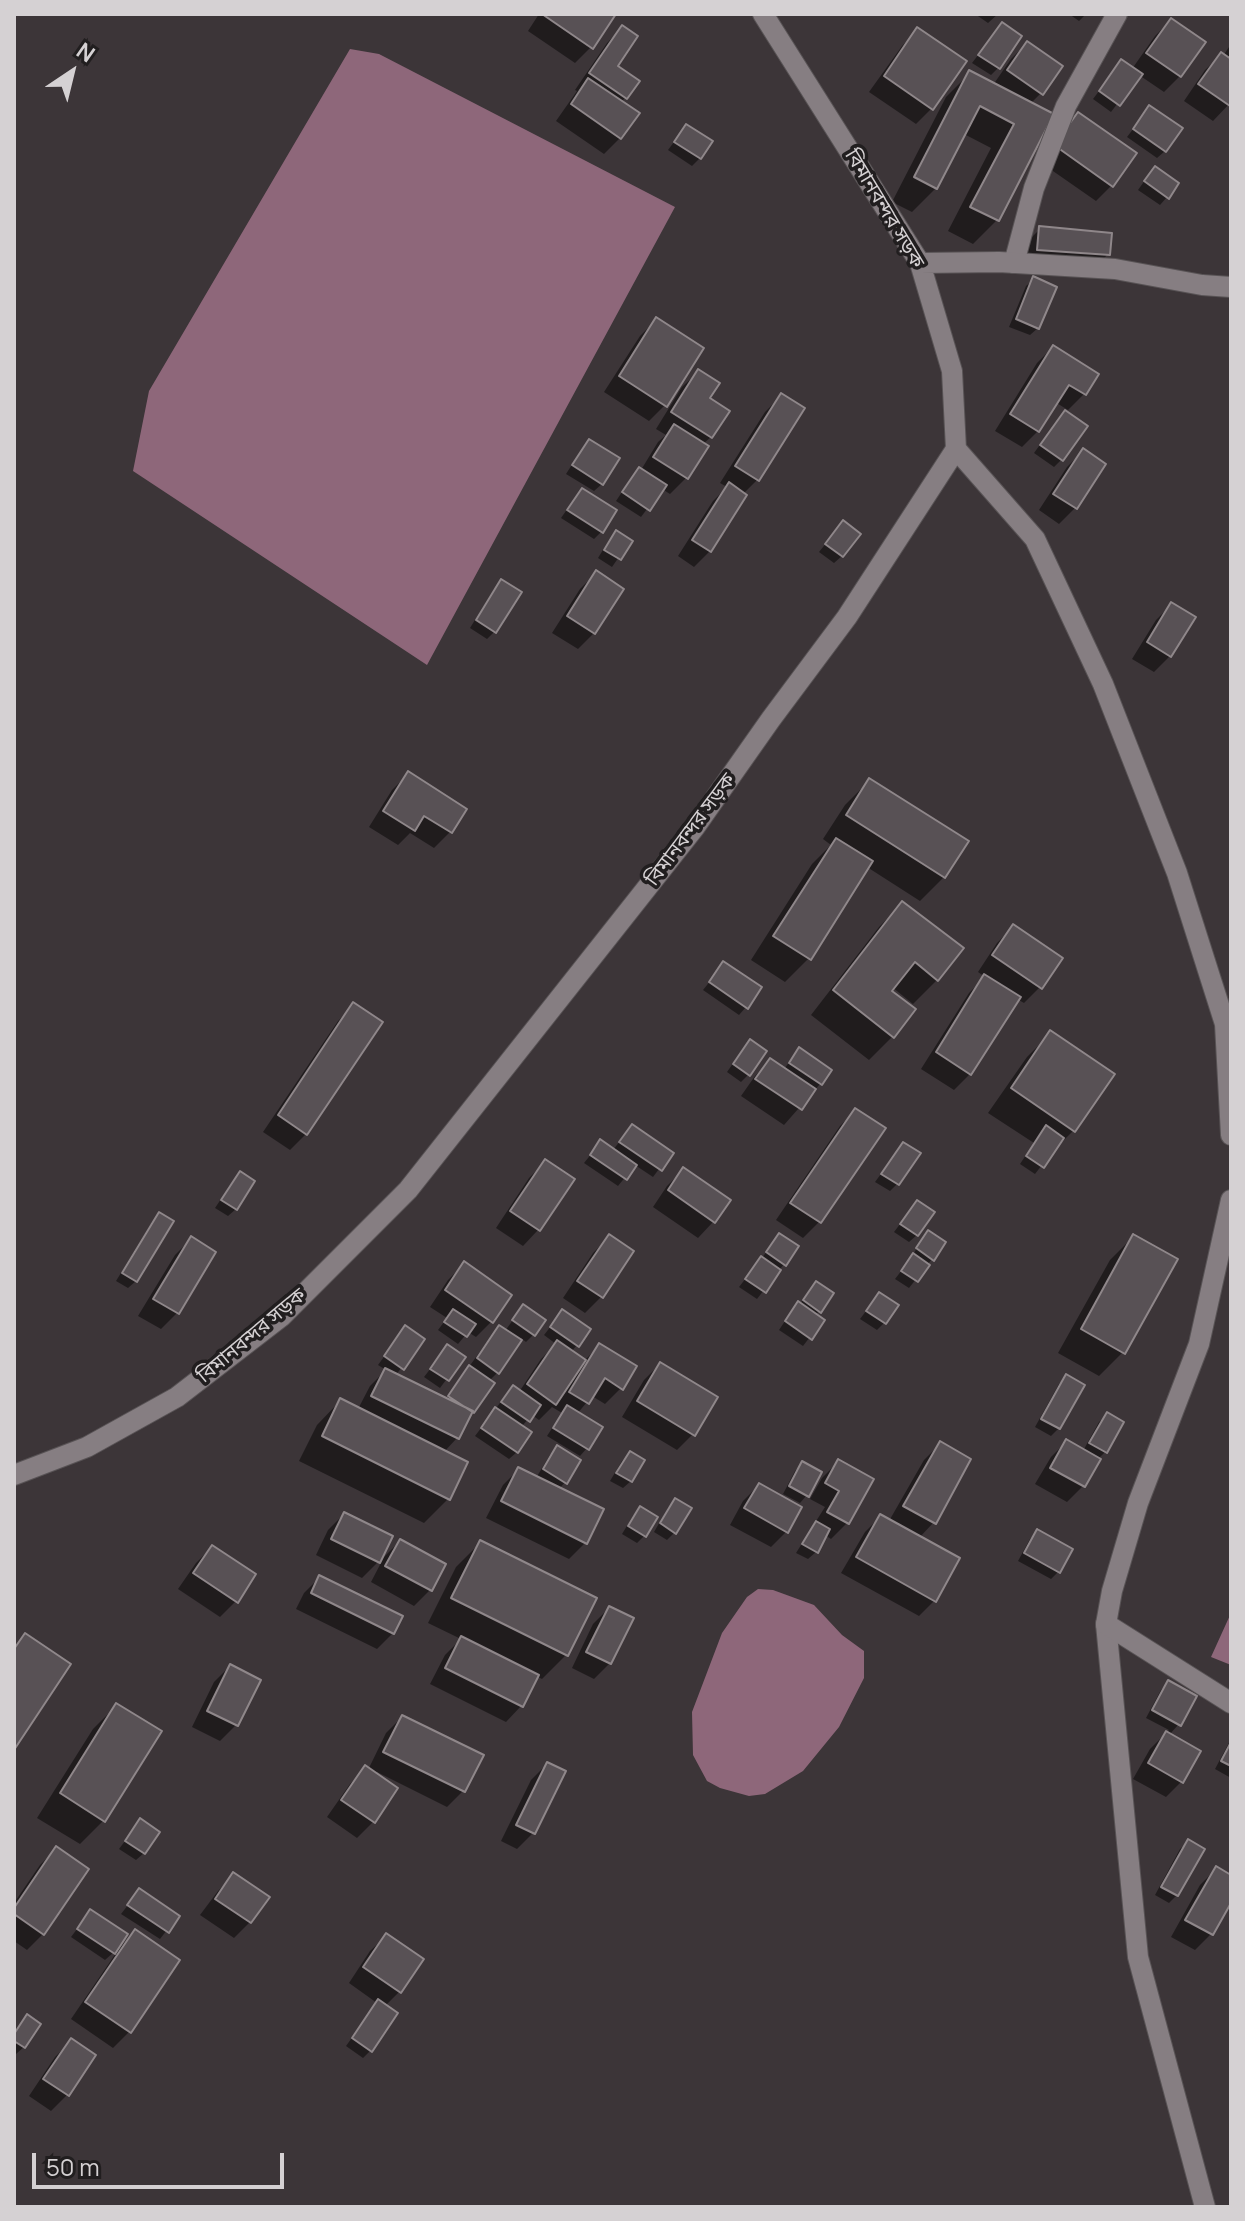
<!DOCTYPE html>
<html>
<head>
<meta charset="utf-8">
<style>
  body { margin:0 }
  #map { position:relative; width:1245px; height:2221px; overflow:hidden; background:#3c3538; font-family:Manrope,sans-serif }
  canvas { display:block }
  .frame { position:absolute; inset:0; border:16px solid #d5d1d3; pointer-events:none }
  .north { position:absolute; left:32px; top:32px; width:80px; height:80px; -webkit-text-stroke:6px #211e1f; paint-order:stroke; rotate:35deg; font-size:22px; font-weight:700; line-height:32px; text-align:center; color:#d5d1d3 }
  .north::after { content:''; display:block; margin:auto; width:28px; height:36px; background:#d5d1d3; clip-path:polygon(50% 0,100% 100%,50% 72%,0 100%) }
  .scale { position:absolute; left:32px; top:2153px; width:252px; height:36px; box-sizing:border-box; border:4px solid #d5d1d3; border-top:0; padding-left:10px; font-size:24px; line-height:28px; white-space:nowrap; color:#d5d1d3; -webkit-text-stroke:6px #211e1f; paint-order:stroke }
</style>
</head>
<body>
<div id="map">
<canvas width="1245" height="2221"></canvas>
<div class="frame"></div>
<div class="north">N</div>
<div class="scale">50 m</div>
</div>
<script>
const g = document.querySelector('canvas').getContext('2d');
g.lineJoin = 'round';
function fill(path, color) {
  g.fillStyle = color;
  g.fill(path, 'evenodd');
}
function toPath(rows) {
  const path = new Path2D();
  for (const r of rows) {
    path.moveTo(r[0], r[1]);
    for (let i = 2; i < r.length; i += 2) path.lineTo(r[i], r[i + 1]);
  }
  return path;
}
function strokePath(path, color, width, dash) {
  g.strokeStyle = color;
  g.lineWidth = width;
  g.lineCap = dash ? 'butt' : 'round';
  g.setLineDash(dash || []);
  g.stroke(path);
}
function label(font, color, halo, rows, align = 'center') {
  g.font = font + ' Manrope,"Noto Sans Bengali",sans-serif';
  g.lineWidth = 7;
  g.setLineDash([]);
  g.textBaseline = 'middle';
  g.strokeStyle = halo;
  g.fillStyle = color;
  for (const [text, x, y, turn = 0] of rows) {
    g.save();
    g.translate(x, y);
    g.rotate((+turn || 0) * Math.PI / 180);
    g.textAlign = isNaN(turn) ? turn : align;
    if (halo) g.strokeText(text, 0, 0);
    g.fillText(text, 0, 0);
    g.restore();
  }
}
fill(toPath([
  [350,49,379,54,675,207,427,665,133,471,149,391],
  [758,1589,773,1590,814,1605,842,1635,864,1651,864,1678,839,1727,803,1771,765,1794,749,1796,720,1788,707,1781,693,1755,692,1712,722,1633,747,1597],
  [1231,1613,1231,1665,1211,1657]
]), '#8e677a');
fill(toPath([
  [539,14,614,14,591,47,575,63,528,31],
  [975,14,998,14,988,23],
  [1069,14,1086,14,1079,21],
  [1171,20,1180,76,1164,92,1139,75,1111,112,1093,99,1121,62,1132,69,1155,36],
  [1002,24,1020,37,998,68,991,75,972,63],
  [623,27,615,66,625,98,621,102,637,113,620,138,604,154,556,121,577,91,575,90,607,43],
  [918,30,932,108,916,124,869,92,902,46],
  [1027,43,1041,93,1030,104,1051,115,997,220,973,244,948,231,991,148,964,134,936,188,912,212,892,202,946,97,970,73,993,85,1011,59],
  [1231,44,1231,102,1213,121,1184,101,1205,70,1221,55,1223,56],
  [1150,107,1165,151,1157,158,1127,137],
  [1078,114,1112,185,1096,201,1040,162,1062,130],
  [686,126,700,158,692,166,668,150],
  [1148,176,1167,197,1160,205,1138,190],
  [1040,229,1108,254,1092,271,1022,265,1024,245],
  [1034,279,1038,328,1030,335,1009,327,1026,286],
  [656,320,665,405,649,421,604,392,640,336],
  [1053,347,1096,374,1084,394,1065,413,1061,460,1054,467,1034,453,1058,420,1068,410,1055,402,1038,431,1022,447,995,431,1037,363],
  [698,372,707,399,711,437,703,444,686,478,670,494,662,489,641,517,616,501,632,477,641,470,658,442,666,435,656,429,682,387],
  [781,396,802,409,757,480,743,494,710,551,694,567,678,556,713,501,727,487,720,483,765,412],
  [589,441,602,484,594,491,566,474,582,449],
  [1083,451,1103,464,1075,508,1059,524,1039,510,1067,467],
  [582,490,601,532,594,539,561,518,575,498],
  [836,531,842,556,834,563,819,552],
  [617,532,630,541,612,567,598,558,609,540],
  [596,573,594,633,578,649,552,633,580,589],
  [502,582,494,632,487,639,470,628,494,589],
  [1171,605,1170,656,1154,672,1132,659,1156,620],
  [408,774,464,809,450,832,434,848,410,833,398,845,369,827,392,790],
  [869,781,944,877,920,901,867,867,809,958,785,982,751,960,812,864,831,845,823,839,845,805],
  [903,903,937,980,913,1004,892,987,889,991,893,1036,869,1060,811,1015,879,927],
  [1013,927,1040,987,1024,1003,1017,999,970,1074,954,1090,921,1069,969,993,985,977,978,972,997,943],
  [724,964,746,1007,739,1015,703,990],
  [354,1005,306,1134,290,1150,263,1132,338,1021],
  [1051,1033,1074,1130,1052,1152,1035,1174,1020,1164,1034,1143,988,1113,1027,1057],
  [743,1049,749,1074,741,1082,727,1072],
  [799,1050,820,1084,784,1125,741,1096,755,1076,771,1060,784,1069],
  [856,1110,883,1129,819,1222,803,1238,776,1220,840,1126],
  [632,1126,671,1153,653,1177,635,1165,618,1186,584,1163,601,1142,613,1150],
  [903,1144,897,1184,890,1191,875,1182],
  [545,1162,538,1230,523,1246,496,1228,529,1178],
  [683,1170,713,1222,698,1238,653,1207,667,1186],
  [240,1174,236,1209,228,1216,215,1208,233,1181],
  [917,1202,917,1235,909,1242,894,1232],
  [159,1214,136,1281,128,1288,116,1281,152,1222],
  [929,1233,932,1259,909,1288,895,1279,912,1257,921,1240],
  [779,1236,784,1264,757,1299,739,1287],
  [1134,1236,1123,1352,1099,1376,1058,1353,1110,1260],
  [609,1237,601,1297,585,1313,563,1298,593,1253],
  [191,1239,213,1252,177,1313,161,1329,138,1316,175,1255],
  [464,1264,492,1321,476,1337,468,1332,458,1344,438,1330,447,1318,430,1307,448,1280],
  [817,1283,819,1311,815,1316,823,1320,803,1346,779,1330,791,1312,799,1305],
  [879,1294,885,1322,877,1330,860,1319],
  [523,1306,534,1334,526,1342,521,1338,498,1372,488,1382,457,1438,444,1452,448,1499,424,1523,299,1461,317,1425,340,1401,358,1409,370,1386,386,1370,378,1365,405,1328,422,1339,396,1375,445,1400,492,1335,500,1327,505,1331],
  [562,1312,577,1345,571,1352,584,1361,599,1346,621,1388,605,1404,592,1396,577,1414,587,1448,580,1456,547,1436,562,1413,552,1407,539,1420,532,1415,521,1427,517,1452,509,1459,475,1436,506,1395,519,1392,541,1359,556,1344,544,1335],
  [448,1346,463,1357,440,1388,424,1377],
  [660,1364,693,1434,677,1450,622,1417,644,1380],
  [1066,1377,1059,1428,1051,1436,1035,1427,1059,1384],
  [1107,1415,1105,1452,1099,1458,1083,1486,1067,1502,1035,1484,1051,1457,1067,1441,1083,1451,1099,1422],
  [940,1444,934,1522,919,1538,935,1600,919,1616,841,1573,865,1532,881,1516,889,1521,924,1460],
  [557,1448,565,1482,559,1489,585,1543,569,1559,486,1518,503,1485,519,1469,536,1478,550,1455],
  [630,1453,631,1481,623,1488,610,1481,622,1461],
  [838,1462,847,1523,831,1539,825,1535,816,1552,808,1559,796,1553,825,1507,810,1499,822,1478],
  [803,1463,807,1495,800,1503,783,1494,795,1471],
  [759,1485,787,1531,771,1547,730,1525,743,1501],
  [675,1500,675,1532,667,1540,654,1532,668,1508],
  [640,1509,644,1536,637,1543,622,1534,633,1516],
  [344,1514,378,1562,362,1578,316,1555,328,1530],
  [1037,1532,1058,1572,1051,1579,1018,1561,1030,1539],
  [400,1541,430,1590,414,1606,371,1582,384,1557],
  [480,1543,594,1599,566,1655,542,1679,536,1676,522,1705,506,1722,430,1684,445,1655,461,1639,428,1623,456,1567],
  [212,1547,236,1601,220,1617,178,1589,196,1563],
  [320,1577,393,1633,377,1649,296,1609,304,1593],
  [609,1608,610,1663,594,1679,572,1668,593,1624],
  [230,1666,258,1680,236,1725,220,1741,192,1727,214,1682],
  [1168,1683,1179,1724,1169,1735,1182,1781,1166,1797,1133,1779,1150,1749,1169,1730,1146,1718,1161,1690],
  [117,1705,103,1821,80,1844,37,1818,93,1729],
  [402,1717,481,1756,463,1791,447,1807,377,1772,373,1822,357,1838,327,1817,350,1784,366,1768,368,1770,386,1733],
  [1231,1739,1231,1778,1215,1769],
  [547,1764,533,1833,517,1849,501,1841,531,1780],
  [140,1821,144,1853,136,1860,119,1849],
  [1188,1842,1177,1895,1169,1903,1155,1895,1180,1849],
  [56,1849,43,1934,27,1950,14,1941,14,1903,40,1865],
  [1216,1869,1231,1878,1231,1899,1211,1934,1195,1950,1171,1937,1200,1885],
  [234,1875,250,1922,234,1938,200,1915,218,1891],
  [139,1891,177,1917,160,1939,121,1914],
  [90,1912,118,1949,136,1931,129,2032,113,2048,71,2019,116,1953,114,1952,105,1960,71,1937],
  [386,1936,400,1991,385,2006,395,2013,370,2051,363,2058,346,2046,377,2003,349,1983,370,1951],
  [27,2017,24,2047,16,2054,14,2053,14,2033],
  [71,2041,93,2055,67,2095,51,2111,29,2096,55,2057]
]), '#0007');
const building = toPath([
  [542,14,616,14,593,49,542,14],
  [1171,18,1206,42,1181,77,1146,53,1171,18],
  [1002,22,1022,36,1000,69,978,55,1002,22],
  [622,25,638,36,618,66,640,81,627,99,589,73,622,25],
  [917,27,967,61,933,110,884,76,917,27],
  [1027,41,1063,66,1043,95,1007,70,1027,41],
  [1221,52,1231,59,1230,106,1198,84,1221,52],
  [1121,59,1143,74,1120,106,1099,91,1121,59],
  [969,70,1054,114,999,221,970,207,1014,124,980,106,937,189,914,177,969,70],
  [588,78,640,113,621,139,571,104,588,78],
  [1149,105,1183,128,1166,152,1133,129,1149,105],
  [1078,112,1137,153,1113,187,1054,145,1078,112],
  [686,124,713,141,701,159,674,142,686,124],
  [1155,166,1179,183,1169,199,1144,181,1155,166],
  [1039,226,1112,233,1110,255,1037,250,1039,226],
  [1033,276,1057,287,1039,329,1016,319,1033,276],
  [656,317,704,348,667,407,619,376,656,317],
  [1053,345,1099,374,1086,395,1069,385,1039,432,1010,414,1053,345],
  [698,369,720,383,710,398,730,411,712,438,671,412,698,369],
  [781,393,805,408,759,481,735,466,781,393],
  [1065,410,1088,426,1063,461,1040,445,1065,410],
  [674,424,709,446,688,479,653,457,674,424],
  [589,439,620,458,603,485,572,465,589,439],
  [1083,448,1106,464,1077,509,1053,494,1083,448],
  [639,467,667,485,650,511,622,492,639,467],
  [729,482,747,495,711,552,692,540,729,482],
  [582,488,617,510,603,533,567,510,582,488],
  [843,520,861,534,843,557,825,544,843,520],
  [616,530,633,541,621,560,604,550,616,530],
  [596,570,624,589,595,634,567,616,596,570],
  [501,579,522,592,496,633,476,620,501,579],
  [1171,602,1196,617,1171,657,1147,642,1171,602],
  [408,771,467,809,452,833,424,816,415,831,383,811,408,771],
  [869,778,969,841,945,878,846,815,869,778],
  [836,838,873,861,811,960,773,936,836,838],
  [902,901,964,948,938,981,915,962,892,991,916,1009,894,1038,833,990,902,901],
  [1013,924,1063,958,1042,989,992,955,1013,924],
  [723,961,762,987,748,1009,709,982,723,961],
  [984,974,1021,997,971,1075,936,1052,984,974],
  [353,1002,383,1022,307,1135,278,1115,353,1002],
  [1050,1030,1115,1074,1075,1132,1011,1088,1050,1030],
  [750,1039,767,1051,750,1076,733,1064,750,1039],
  [799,1047,832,1070,822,1085,789,1063,799,1047],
  [770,1058,816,1089,802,1110,755,1079,770,1058],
  [855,1108,886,1128,821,1223,790,1203,855,1108],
  [632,1124,674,1153,662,1171,619,1142,632,1124],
  [1046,1125,1064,1138,1044,1168,1026,1156,1046,1125],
  [600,1139,637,1165,627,1180,590,1155,600,1139],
  [903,1142,921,1153,899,1185,881,1174,903,1142],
  [545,1159,575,1179,540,1231,510,1211,545,1159],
  [683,1167,731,1200,715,1223,668,1190,683,1167],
  [240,1171,255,1181,237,1210,221,1200,240,1171],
  [917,1200,935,1212,918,1236,900,1224,917,1200],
  [159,1212,174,1221,137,1282,122,1273,159,1212],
  [928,1230,946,1242,934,1261,916,1248,928,1230],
  [779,1233,799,1246,786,1266,766,1252,779,1233],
  [609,1234,634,1251,603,1298,577,1281,609,1234],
  [1133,1234,1178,1259,1125,1354,1081,1329,1133,1234],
  [191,1236,216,1252,179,1314,153,1299,191,1236],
  [913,1253,930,1265,918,1282,901,1271,913,1253],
  [761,1256,781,1270,766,1293,745,1279,761,1256],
  [464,1261,512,1295,493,1323,445,1290,464,1261],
  [816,1281,834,1293,821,1313,803,1300,816,1281],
  [879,1292,899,1305,886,1324,866,1311,879,1292],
  [798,1301,825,1320,812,1340,785,1321,798,1301],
  [523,1304,546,1320,535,1336,512,1320,523,1304],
  [453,1309,476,1324,467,1337,444,1322,453,1309],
  [562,1309,591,1329,579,1347,550,1327,562,1309],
  [405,1325,425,1339,404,1370,384,1356,405,1325],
  [499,1325,522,1340,499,1374,477,1358,499,1325],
  [557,1340,586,1360,556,1405,527,1384,557,1340],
  [599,1343,637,1366,623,1390,605,1378,589,1404,569,1392,599,1343],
  [447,1344,466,1357,449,1381,430,1369,447,1344],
  [660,1362,718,1397,695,1436,637,1401,660,1362],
  [469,1365,495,1383,474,1413,448,1396,469,1365],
  [385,1368,473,1411,459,1439,371,1396,385,1368],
  [1066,1374,1085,1385,1060,1429,1041,1419,1066,1374],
  [513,1385,541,1405,530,1422,501,1402,513,1385],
  [340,1398,468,1462,450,1500,322,1436,340,1398],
  [567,1405,603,1427,589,1450,553,1428,567,1405],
  [495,1407,532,1432,518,1453,481,1428,495,1407],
  [1107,1412,1124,1422,1107,1453,1089,1443,1107,1412],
  [1066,1439,1101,1459,1085,1487,1050,1468,1066,1439],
  [940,1441,971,1459,936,1524,903,1506,940,1441],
  [557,1445,581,1460,567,1484,543,1469,557,1445],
  [630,1451,645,1460,632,1482,616,1473,630,1451],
  [838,1459,874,1479,849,1524,827,1512,839,1491,825,1483,838,1459],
  [802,1461,822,1472,809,1497,789,1486,802,1461],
  [518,1467,604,1509,587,1544,501,1501,518,1467],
  [759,1483,802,1507,788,1533,744,1508,759,1483],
  [675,1498,692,1508,676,1534,660,1523,675,1498],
  [640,1506,658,1517,646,1537,628,1526,640,1506],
  [344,1512,393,1536,380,1563,331,1539,344,1512],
  [880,1514,960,1558,936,1602,856,1557,880,1514],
  [816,1521,830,1529,818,1553,802,1544,816,1521],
  [1037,1529,1073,1549,1060,1573,1024,1553,1037,1529],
  [400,1539,446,1564,432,1591,385,1566,400,1539],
  [480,1540,597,1598,568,1656,451,1598,480,1540],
  [212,1545,256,1574,238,1603,193,1573,212,1545],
  [319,1575,403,1616,394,1634,311,1593,319,1575],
  [609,1606,634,1618,611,1664,586,1652,609,1606],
  [25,1633,71,1664,14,1750,14,1649,25,1633],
  [461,1636,539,1675,523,1707,445,1668,461,1636],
  [230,1664,261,1680,238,1726,207,1711,230,1664],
  [1168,1680,1197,1696,1181,1726,1152,1710,1168,1680],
  [116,1703,162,1731,105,1822,60,1793,116,1703],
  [402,1715,484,1755,465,1792,383,1752,402,1715],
  [1166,1731,1201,1751,1183,1783,1148,1763,1166,1731],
  [1231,1742,1231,1766,1221,1761,1231,1742],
  [547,1762,566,1771,535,1834,516,1825,547,1762],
  [365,1765,398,1788,375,1823,341,1800,365,1765],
  [140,1818,160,1832,145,1854,125,1841,140,1818],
  [1188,1839,1205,1849,1178,1896,1161,1887,1188,1839],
  [56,1846,89,1869,44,1935,14,1914,14,1908,56,1846],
  [1216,1866,1231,1875,1231,1903,1213,1935,1185,1920,1216,1866],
  [233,1872,270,1897,251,1923,215,1899,233,1872],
  [139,1888,180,1916,169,1933,127,1905,139,1888],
  [90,1909,128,1934,115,1954,77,1929,90,1909],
  [135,1929,180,1960,131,2033,85,2002,135,1929],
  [386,1933,424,1959,401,1993,363,1967,386,1933],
  [378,1999,398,2013,372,2052,352,2038,378,1999],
  [27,2014,41,2024,25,2048,14,2041,14,2034,27,2014],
  [71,2038,96,2055,69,2096,43,2079,71,2038]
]);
fill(building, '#585155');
strokePath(building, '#8f878a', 2);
const street = toPath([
  [1014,263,1034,188,1066,106,1117,14],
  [1106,1624,1138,1957,1205,2207]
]);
const secondary = toPath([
  [920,263,999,262,1115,269,1202,285,1231,287],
  [956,449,1035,539,1103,684,1177,873,1225,1024,1231,1135],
  [1231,1200,1199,1344,1138,1503,1112,1591,1106,1624,1231,1703],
  [14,1475,87,1447,177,1397,282,1316,408,1190,695,827,771,719,847,617,956,449,952,371,920,263,763,14]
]);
strokePath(street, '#585355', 22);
strokePath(secondary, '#585355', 22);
strokePath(street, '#867e82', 20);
strokePath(secondary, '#867e82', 20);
label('20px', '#d5d1d3', '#211e1f', [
  ["বিমানবন্দর সড়ক",884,209,59],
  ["বিমানবন্দর সড়ক",691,830,-53],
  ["বিমানবন্দর সড়ক",252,1336,-40]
]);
</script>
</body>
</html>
